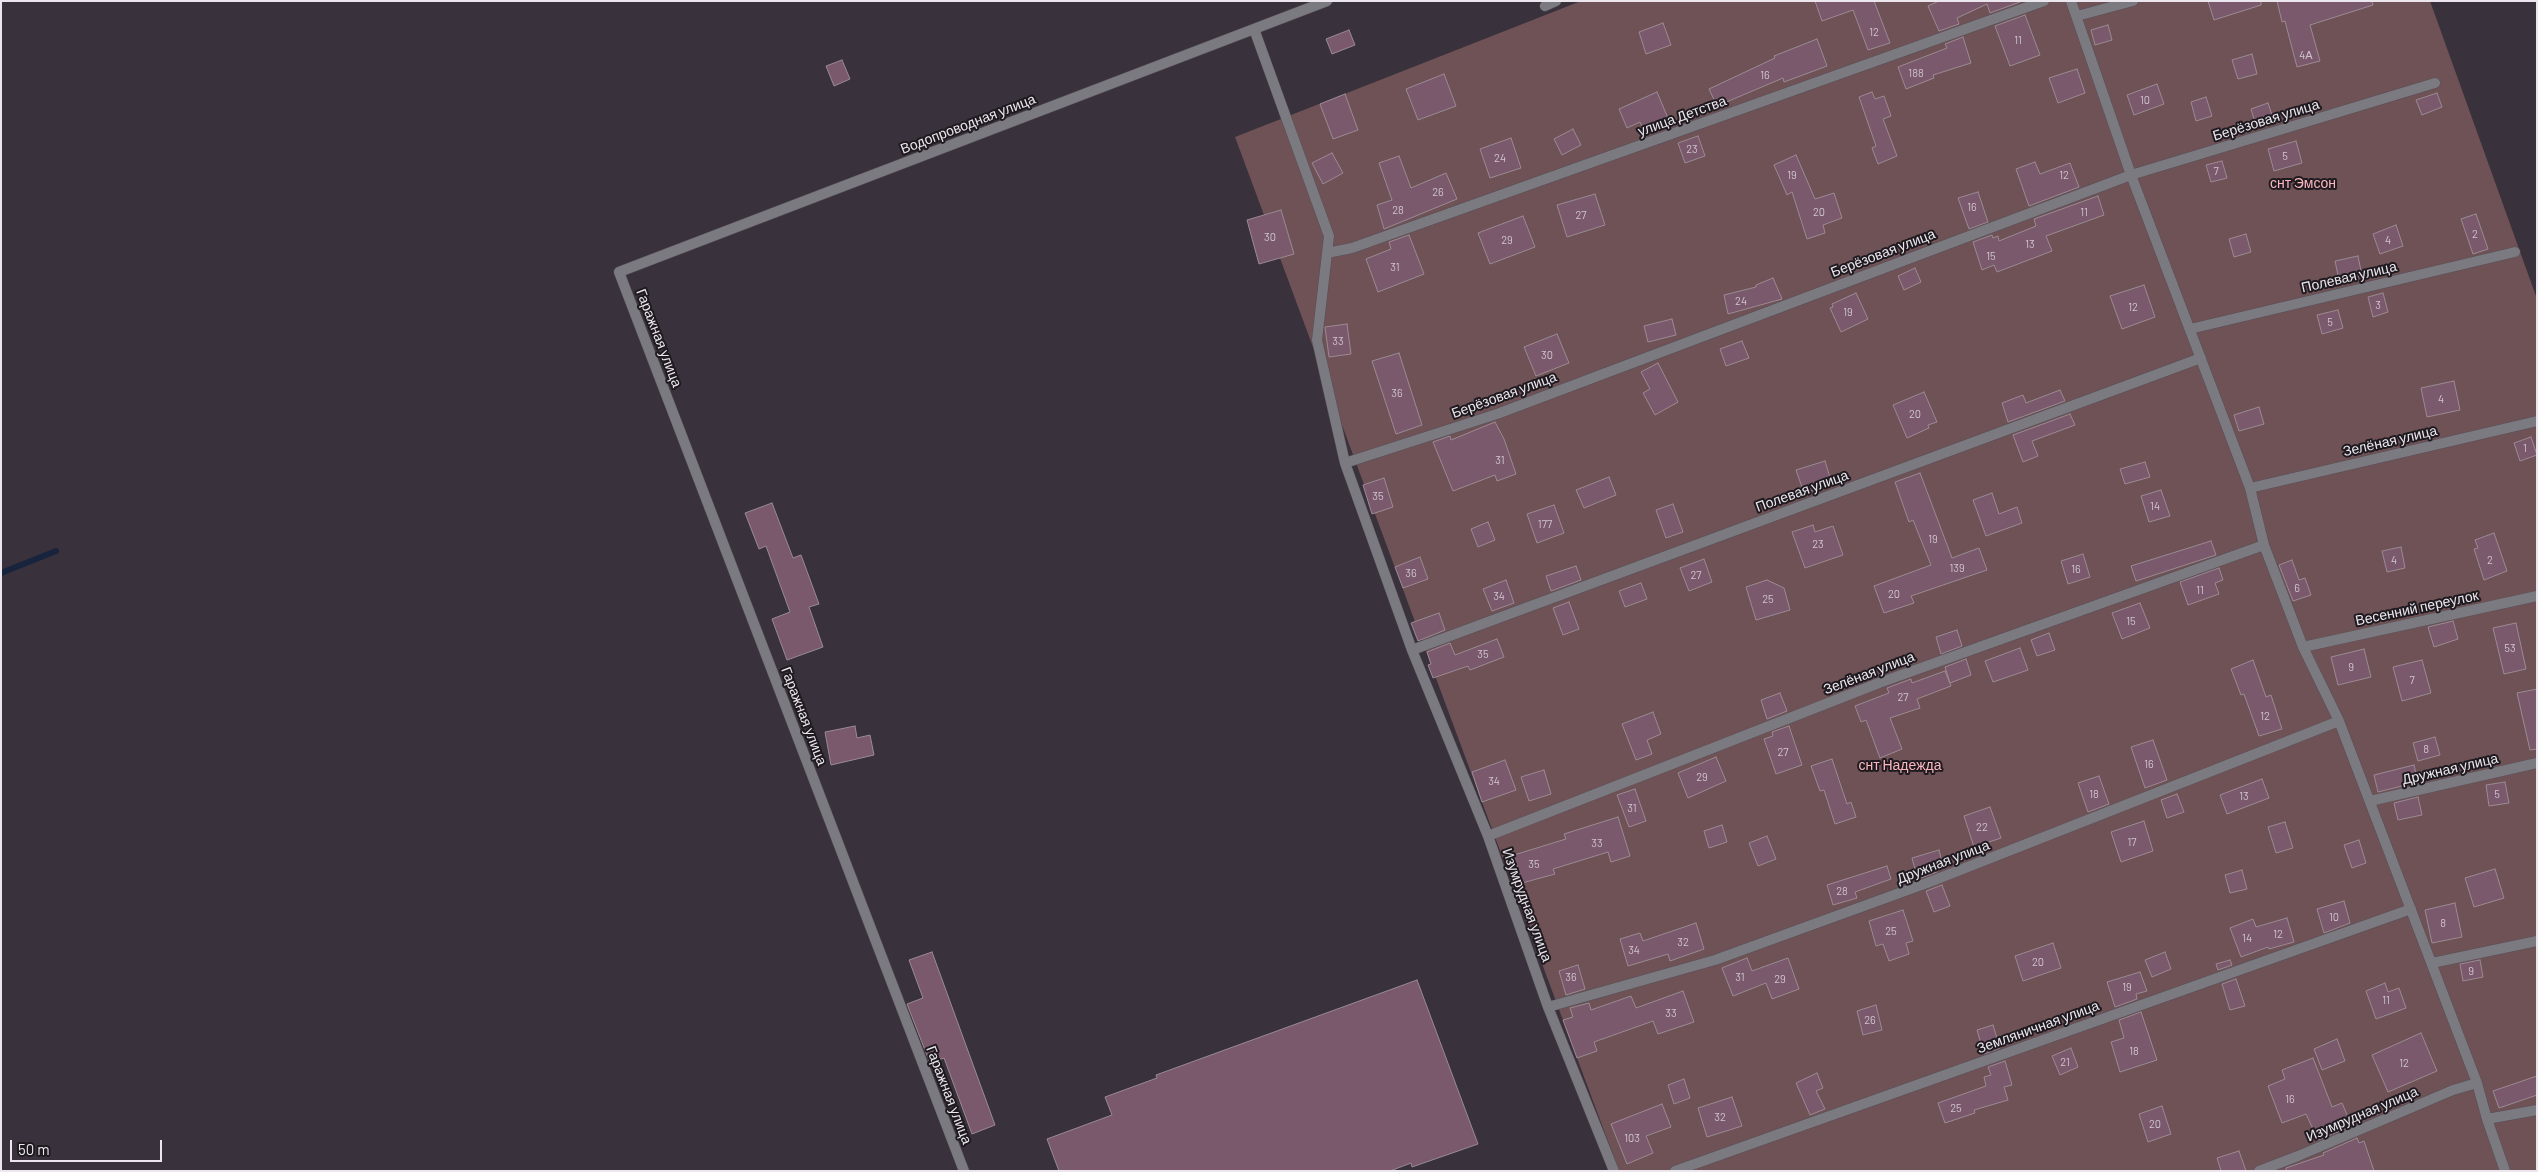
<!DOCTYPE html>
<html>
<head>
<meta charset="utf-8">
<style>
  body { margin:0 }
  #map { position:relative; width:2538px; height:1172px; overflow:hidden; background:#39313b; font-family:Barlow,sans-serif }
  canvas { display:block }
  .frame { position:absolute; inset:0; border:2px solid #ece7ee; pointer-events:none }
  .scale { position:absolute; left:10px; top:1140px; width:152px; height:22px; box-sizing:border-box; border:2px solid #ece7ee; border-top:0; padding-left:6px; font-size:15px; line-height:18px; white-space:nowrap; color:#ece7ee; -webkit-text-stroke:4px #1e1a1f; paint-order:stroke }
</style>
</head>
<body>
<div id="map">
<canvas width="2538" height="1172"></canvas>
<div class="frame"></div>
<div class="scale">50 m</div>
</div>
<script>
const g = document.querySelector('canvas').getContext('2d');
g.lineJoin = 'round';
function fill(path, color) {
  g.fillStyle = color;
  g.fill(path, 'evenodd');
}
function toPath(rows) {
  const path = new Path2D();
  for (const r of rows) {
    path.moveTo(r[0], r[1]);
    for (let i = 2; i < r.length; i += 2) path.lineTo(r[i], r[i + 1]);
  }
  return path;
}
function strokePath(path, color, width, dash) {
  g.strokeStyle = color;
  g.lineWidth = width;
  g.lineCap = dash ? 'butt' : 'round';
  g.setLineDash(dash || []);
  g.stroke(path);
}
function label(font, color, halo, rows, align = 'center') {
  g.font = font + ' Barlow,sans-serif';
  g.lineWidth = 4;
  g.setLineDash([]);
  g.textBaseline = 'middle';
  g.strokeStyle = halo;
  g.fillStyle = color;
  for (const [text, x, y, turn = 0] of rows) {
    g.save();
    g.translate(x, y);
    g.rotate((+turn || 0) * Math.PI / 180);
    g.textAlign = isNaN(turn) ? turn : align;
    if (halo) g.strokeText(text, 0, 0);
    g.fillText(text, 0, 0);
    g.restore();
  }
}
fill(toPath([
  [1581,1,2430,1,2537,299,2537,1171,1619,1171,1235,137]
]), '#6f5255');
strokePath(toPath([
  [1,573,56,551]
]), '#18243e', 6);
const building = toPath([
  [1815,1,1874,1,1890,43,1868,50,1853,10,1822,21,1815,1],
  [1939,1,2020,1,2020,2,1990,13,1987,4,1957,18,1959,24,1939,31,1928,6,1939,1],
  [2208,1,2261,1,2261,5,2214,20,2208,1],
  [2277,1,2372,1,2373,5,2310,25,2320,61,2297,67,2285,21,2282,22,2277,1],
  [2025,15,2040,55,2010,66,1995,26,2025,15],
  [1663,23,1671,45,1646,54,1639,32,1663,23],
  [2108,25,2112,40,2095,45,2091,30,2108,25],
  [1349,30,1355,45,1332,54,1326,39,1349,30],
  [1963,37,1971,63,1933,75,1934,78,1906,89,1898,67,1947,48,1945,44,1963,37],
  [1817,39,1827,66,1784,82,1783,78,1717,106,1709,89,1775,58,1774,56,1817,39],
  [2252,54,2257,74,2238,79,2232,60,2252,54],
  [842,60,850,79,834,86,826,66,842,60],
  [2077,69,2085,93,2058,103,2049,78,2077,69],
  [1444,74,1456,106,1418,120,1406,89,1444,74],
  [2157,84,2164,104,2134,115,2127,95,2157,84],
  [1657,92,1670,123,1645,134,1640,122,1627,128,1619,109,1657,92],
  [1872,92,1875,99,1884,96,1891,116,1883,119,1897,156,1878,164,1872,148,1876,146,1859,97,1872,92],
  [2437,93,2442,107,2422,115,2416,100,2437,93],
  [1345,94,1358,130,1333,139,1320,104,1345,94],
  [2206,97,2212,116,2196,121,2191,102,2206,97],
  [2268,103,2274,121,2256,126,2251,109,2268,103],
  [1573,129,1581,145,1562,155,1554,139,1573,129],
  [1698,136,1705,156,1685,163,1678,143,1698,136],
  [1511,138,1521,168,1490,178,1480,149,1511,138],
  [2296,141,2302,163,2274,171,2268,149,2296,141],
  [1332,153,1343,173,1323,184,1312,163,1332,153],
  [1796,155,1815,199,1834,193,1842,218,1823,225,1825,233,1807,239,1792,192,1787,195,1774,165,1796,155],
  [1399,156,1411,188,1446,173,1457,199,1384,229,1377,205,1392,200,1379,163,1399,156],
  [2222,161,2227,178,2211,182,2206,165,2222,161],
  [2035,162,2040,174,2070,163,2079,187,2029,206,2016,169,2035,162],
  [1978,192,1988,222,1969,229,1958,198,1978,192],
  [1595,194,1605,225,1567,237,1557,205,1595,194],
  [2098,196,2104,215,2046,236,2052,251,1997,272,1994,265,1982,270,1973,242,1992,235,1993,238,1998,236,1999,241,2036,226,2034,219,2098,196],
  [1281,210,1294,254,1259,264,1247,220,1281,210],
  [2476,214,2488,249,2473,254,2461,219,2476,214],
  [1523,216,1535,247,1490,264,1478,233,1523,216],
  [2396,225,2403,246,2380,254,2373,234,2396,225],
  [2246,234,2251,252,2234,257,2229,239,2246,234],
  [1409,235,1424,274,1378,292,1366,259,1391,249,1389,242,1409,235],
  [2358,256,2362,276,2339,280,2335,261,2358,256],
  [1915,268,1921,282,1904,290,1898,276,1915,268],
  [1773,278,1782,299,1728,314,1724,295,1756,287,1756,285,1773,278],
  [2144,285,2155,317,2122,329,2110,296,2144,285],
  [1856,293,1868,319,1841,332,1830,308,1833,307,1832,304,1856,293],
  [2383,293,2388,312,2373,317,2368,297,2383,293],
  [2338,310,2343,328,2322,334,2317,315,2338,310],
  [1672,319,1676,335,1648,342,1644,326,1672,319],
  [1347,324,1351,354,1329,357,1325,327,1347,324],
  [1557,334,1569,363,1536,376,1524,347,1557,334],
  [1742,341,1749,358,1726,366,1720,349,1742,341],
  [1399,353,1422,425,1396,434,1372,361,1399,353],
  [1658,363,1678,402,1655,415,1643,393,1650,389,1641,372,1658,363],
  [2454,381,2460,410,2427,417,2421,388,2454,381],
  [2060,390,2065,401,2008,422,2002,403,2023,395,2026,403,2060,390],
  [1924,392,1937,422,1928,425,1929,428,1907,438,1893,405,1924,392],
  [2259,407,2264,424,2239,431,2234,415,2259,407],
  [2070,414,2075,425,2032,441,2038,456,2023,462,2013,435,2070,414],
  [1495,422,1504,439,1516,474,1497,481,1495,475,1453,491,1433,442,1450,436,1451,440,1495,422],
  [2531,437,2537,455,2520,461,2514,443,2531,437],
  [1825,461,1832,484,1804,493,1796,470,1825,461],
  [2145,462,2150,477,2125,484,2120,469,2145,462],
  [1920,473,1952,558,1979,548,1987,570,1911,596,1914,603,1884,613,1874,586,1931,565,1913,520,1909,522,1895,482,1920,473],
  [1609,477,1616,495,1584,508,1576,490,1609,477],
  [1384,478,1393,507,1372,514,1363,485,1384,478],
  [2161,490,2170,516,2149,522,2141,496,2161,490],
  [1992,493,1999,514,2017,507,2022,523,1986,536,1973,500,1992,493],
  [772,503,793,558,801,555,819,604,809,607,823,647,787,660,772,619,790,612,766,546,759,549,745,513,772,503],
  [1673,504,1683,532,1666,538,1656,510,1673,504],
  [1554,505,1564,533,1537,543,1527,514,1554,505],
  [1488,522,1495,540,1478,547,1471,529,1488,522],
  [1813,525,1815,532,1833,526,1843,555,1805,568,1792,532,1813,525],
  [2494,533,2507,571,2484,580,2474,549,2478,548,2475,540,2494,533],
  [2211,541,2216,555,2136,581,2131,566,2211,541],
  [2401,547,2405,568,2387,572,2382,551,2401,547],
  [2083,554,2090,577,2068,584,2061,561,2083,554],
  [1420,557,1428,579,1403,588,1395,567,1420,557],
  [1704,559,1712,582,1689,591,1680,568,1704,559],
  [2292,560,2299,580,2305,578,2311,595,2293,601,2279,565,2292,560],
  [1576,566,1581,580,1551,591,1546,576,1576,566],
  [2219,568,2223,580,2215,583,2219,594,2188,605,2180,582,2219,568],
  [1506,580,1514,603,1492,611,1483,589,1506,580],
  [1767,580,1784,588,1790,610,1756,620,1746,587,1767,580],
  [1641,583,1647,599,1625,607,1619,591,1641,583],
  [1569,602,1579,629,1563,635,1553,608,1569,602],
  [2140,603,2150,628,2122,639,2112,613,2140,603],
  [1439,613,1445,630,1418,641,1411,623,1439,613],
  [2453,621,2458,639,2434,647,2428,627,2453,621],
  [2516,623,2526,669,2504,674,2493,628,2516,623],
  [1957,630,1962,646,1941,654,1936,637,1957,630],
  [2049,633,2055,650,2037,656,2031,640,2049,633],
  [1497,639,1504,657,1470,670,1468,666,1433,678,1428,665,1431,664,1427,652,1450,643,1455,655,1497,639],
  [2020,648,2028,670,1993,682,1985,661,2020,648],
  [2364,649,2371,677,2338,685,2331,657,2364,649],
  [1966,659,1971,675,1950,683,1945,667,1966,659],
  [2253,660,2266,697,2271,695,2282,729,2259,736,2244,694,2241,695,2231,669,2253,660],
  [2422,660,2431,693,2402,701,2393,667,2422,660],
  [1945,671,1951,686,1917,699,1920,708,1890,718,1902,749,1880,758,1866,720,1861,722,1855,706,1889,693,1887,688,1911,679,1912,683,1945,671],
  [2537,689,2537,749,2530,750,2517,693,2537,689],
  [1780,693,1787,711,1767,719,1761,700,1780,693],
  [1653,712,1661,734,1647,740,1652,754,1636,760,1622,724,1653,712],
  [855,726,857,738,870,735,874,755,831,765,825,732,855,726],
  [1789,726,1802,765,1776,774,1764,739,1773,736,1772,732,1789,726],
  [2435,737,2440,755,2418,761,2413,743,2435,737],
  [2153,740,2167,780,2145,788,2131,747,2153,740],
  [1716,757,1726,781,1688,798,1678,773,1716,757],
  [1832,759,1847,804,1851,802,1856,817,1835,824,1824,790,1820,791,1811,766,1832,759],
  [1505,760,1516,790,1482,802,1472,772,1505,760],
  [2414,765,2418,782,2378,792,2374,775,2414,765],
  [1544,770,1551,794,1529,801,1521,777,1544,770],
  [2099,776,2109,804,2088,812,2078,783,2099,776],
  [2262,779,2269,798,2227,814,2220,795,2262,779],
  [2505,782,2509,803,2489,806,2486,785,2505,782],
  [1635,789,1646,821,1629,827,1617,795,1635,789],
  [2177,794,2184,812,2167,818,2161,800,2177,794],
  [2418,797,2422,815,2398,820,2394,803,2418,797],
  [1990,807,2001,838,1974,847,1964,816,1990,807],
  [1618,817,1630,856,1611,862,1608,852,1553,869,1555,874,1522,883,1514,855,1566,839,1564,834,1618,817],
  [2144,821,2153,851,2121,862,2111,832,2144,821],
  [2285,822,2293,848,2276,853,2268,827,2285,822],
  [1722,825,1727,842,1709,848,1704,831,1722,825],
  [1767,836,1776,859,1758,866,1749,843,1767,836],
  [2359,840,2366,863,2352,868,2344,845,2359,840],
  [1939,850,1943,866,1935,868,1937,872,1921,878,1919,873,1916,873,1912,858,1939,850],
  [1887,866,1891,879,1855,892,1857,898,1833,905,1827,885,1887,866],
  [2495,869,2504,898,2474,907,2465,878,2495,869],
  [2242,870,2247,889,2230,893,2225,875,2242,870],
  [1942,885,1950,906,1934,912,1926,891,1942,885],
  [2344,901,2350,923,2324,933,2317,909,2344,901],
  [2455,903,2462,937,2432,943,2425,910,2455,903],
  [1903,910,1913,941,1906,943,1909,954,1889,961,1883,944,1876,946,1869,921,1903,910],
  [2287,918,2294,942,2269,949,2268,947,2241,957,2230,928,2253,919,2256,927,2287,918],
  [1696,923,1704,949,1670,961,1668,954,1628,966,1620,939,1640,933,1643,941,1696,923],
  [2053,943,2061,968,2023,981,2015,956,2053,943],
  [932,952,995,1125,972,1134,944,1058,930,1063,907,1004,923,998,909,960,932,952],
  [2165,952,2171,969,2152,977,2145,960,2165,952],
  [1747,958,1752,971,1788,958,1799,989,1772,999,1766,983,1733,996,1722,968,1747,958],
  [2230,960,2232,965,2218,970,2216,964,2230,960],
  [2480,960,2483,977,2463,981,2460,964,2480,960],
  [1578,965,1585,989,1566,995,1559,971,1578,965],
  [2140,972,2147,991,2136,994,2137,999,2115,1007,2107,982,2140,972],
  [2236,979,2245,1006,2230,1010,2222,984,2236,979],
  [1417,980,1478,1144,1412,1167,1411,1163,1390,1171,1059,1171,1047,1139,1112,1115,1105,1097,1157,1078,1156,1075,1417,980],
  [2385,983,2388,992,2399,988,2406,1008,2376,1019,2366,991,2385,983],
  [1683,991,1694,1022,1658,1034,1653,1021,1594,1042,1597,1051,1577,1058,1563,1020,1573,1017,1570,1008,1589,1003,1591,1010,1631,996,1636,1008,1683,991],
  [1876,1005,1882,1030,1863,1035,1857,1011,1876,1005],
  [2141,1012,2157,1060,2120,1072,2111,1042,2124,1038,2119,1020,2141,1012],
  [1993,1025,2000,1048,1984,1054,1977,1030,1993,1025],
  [2421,1033,2437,1071,2388,1092,2372,1055,2421,1033],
  [2337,1039,2345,1061,2322,1070,2314,1049,2337,1039],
  [2071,1048,2078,1067,2060,1075,2052,1056,2071,1048],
  [2313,1058,2332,1107,2342,1103,2352,1126,2318,1140,2306,1114,2282,1123,2268,1086,2285,1079,2282,1070,2313,1058],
  [2005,1061,2012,1085,2004,1087,2008,1100,1974,1110,1975,1113,1945,1123,1938,1103,1986,1086,1984,1077,1991,1075,1988,1067,2005,1061],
  [1817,1073,1823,1088,1816,1091,1825,1109,1810,1115,1796,1083,1817,1073],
  [2537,1076,2537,1095,2499,1108,2493,1091,2537,1076],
  [1684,1079,1690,1098,1674,1104,1668,1085,1684,1079],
  [1732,1097,1742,1126,1707,1137,1698,1108,1732,1097],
  [1662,1104,1671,1127,1646,1136,1653,1153,1627,1164,1611,1124,1662,1104],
  [2162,1106,2171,1134,2148,1142,2139,1114,2162,1106],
  [2357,1138,2359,1143,2364,1141,2374,1171,2286,1171,2286,1168,2324,1155,2323,1153,2357,1138],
  [2239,1151,2246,1171,2221,1171,2217,1158,2239,1151]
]);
fill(building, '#7a596c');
strokePath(building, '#9a8b93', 1);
const street = toPath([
  [2071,1,2131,175,2250,488,2264,545,2303,647,2339,721,2477,1083,2487,1119,2505,1171],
  [1545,6,1556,1],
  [2077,16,2133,1],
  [1254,29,1329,236,1317,340,1345,463,1412,650,1488,836,1548,1007,1614,1171],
  [1327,253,1352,248,2044,1],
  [2190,329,2515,252],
  [1345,463,1497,414,2131,175,2435,83],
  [2250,488,2537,421],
  [2303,647,2537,596],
  [1412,650,2201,358],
  [2370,801,2537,763],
  [1488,836,1879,683,2264,545],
  [2432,963,2537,941],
  [1548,1007,1715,960,1927,883,2339,721],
  [2487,1119,2537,1110],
  [964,1171,619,272,1327,1],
  [1675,1171,2411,909],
  [2259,1171,2298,1156,2453,1090,2477,1083]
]);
strokePath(street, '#564e58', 11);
strokePath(street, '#7b7a80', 10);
label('11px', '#d0c4ce', null, [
  ["12",1874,32],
  ["11",2018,40],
  ["4А",2306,55],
  ["188",1916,73],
  ["16",1765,75],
  ["10",2145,100],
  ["23",1692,149],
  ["5",2285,156],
  ["24",1500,158],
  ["7",2216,171],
  ["19",1792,175],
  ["12",2064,175],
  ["26",1438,192],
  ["16",1972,207],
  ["28",1398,210],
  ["20",1819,212],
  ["11",2084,212],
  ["27",1581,215],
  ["2",2475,234],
  ["30",1270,237],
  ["29",1507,240],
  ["4",2388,240],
  ["13",2030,244],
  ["15",1991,256],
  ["31",1395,267],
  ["24",1741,301],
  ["3",2378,305],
  ["12",2133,307],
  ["19",1848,312],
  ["5",2330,322],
  ["33",1338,341],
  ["30",1547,355],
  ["36",1397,393],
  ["4",2441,399],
  ["20",1915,414],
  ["1",2525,448],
  ["31",1500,460],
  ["35",1378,496],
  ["14",2155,506],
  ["177",1545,524],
  ["19",1933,539],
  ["23",1818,544],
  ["4",2394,560],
  ["2",2490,560],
  ["139",1957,568],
  ["16",2076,569],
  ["36",1411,573],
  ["27",1696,575],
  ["6",2297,588],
  ["11",2200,590],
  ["20",1894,594],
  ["34",1499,596],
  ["25",1768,599],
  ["15",2131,621],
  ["53",2510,648],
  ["35",1483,654],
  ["9",2351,667],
  ["7",2412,680],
  ["27",1903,697],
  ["12",2265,716],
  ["8",2426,749],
  ["27",1783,752],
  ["16",2149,764],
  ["29",1702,777],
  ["34",1494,781],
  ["18",2094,794],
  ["5",2497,794],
  ["13",2244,796],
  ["31",1632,808],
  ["22",1982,827],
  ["17",2132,842],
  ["33",1597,843],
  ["35",1534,864],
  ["28",1842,891],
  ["10",2334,917],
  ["8",2443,923],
  ["25",1891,931],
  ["12",2278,934],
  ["14",2247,938],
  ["32",1683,942],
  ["34",1634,950],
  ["20",2038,962],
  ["9",2471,971],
  ["36",1571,977],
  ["31",1740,977],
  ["29",1780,979],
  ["19",2127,987],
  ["11",2386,1000],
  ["33",1671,1013],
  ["26",1870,1020],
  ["18",2134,1051],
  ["21",2065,1062],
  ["12",2404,1063],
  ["16",2290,1099],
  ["25",1956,1108],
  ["32",1720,1117],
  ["20",2155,1124],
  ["103",1632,1138]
]);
label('14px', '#ece7ee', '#1e1a1f', [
  ["улица Детства",1682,116,-20],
  ["Берёзовая улица",2266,120,-17],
  ["Водопроводная улица",968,124,-21],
  ["Берёзовая улица",1883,253,-21],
  ["Полевая улица",2349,277,-13],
  ["Гаражная улица",659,338,69],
  ["Берёзовая улица",1504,395,-20],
  ["Зелёная улица",2390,441,-13],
  ["Полевая улица",1802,491,-20],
  ["Весенний переулок",2417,608,-12],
  ["Зелёная улица",1869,673,-21],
  ["Гаражная улица",804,716,69],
  ["Дружная улица",2450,769,-13],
  ["Дружная улица",1943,862,-21],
  ["Изумрудная улица",1527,905,70],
  ["Земляничная улица",2038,1027,-20],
  ["Гаражная улица",949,1095,69],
  ["Изумрудная улица",2362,1114,-23]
]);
label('14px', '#fcb7be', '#1e1a1f', [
  ["снт Эмсон",2303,183],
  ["снт Надежда",1900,765]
]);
</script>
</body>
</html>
